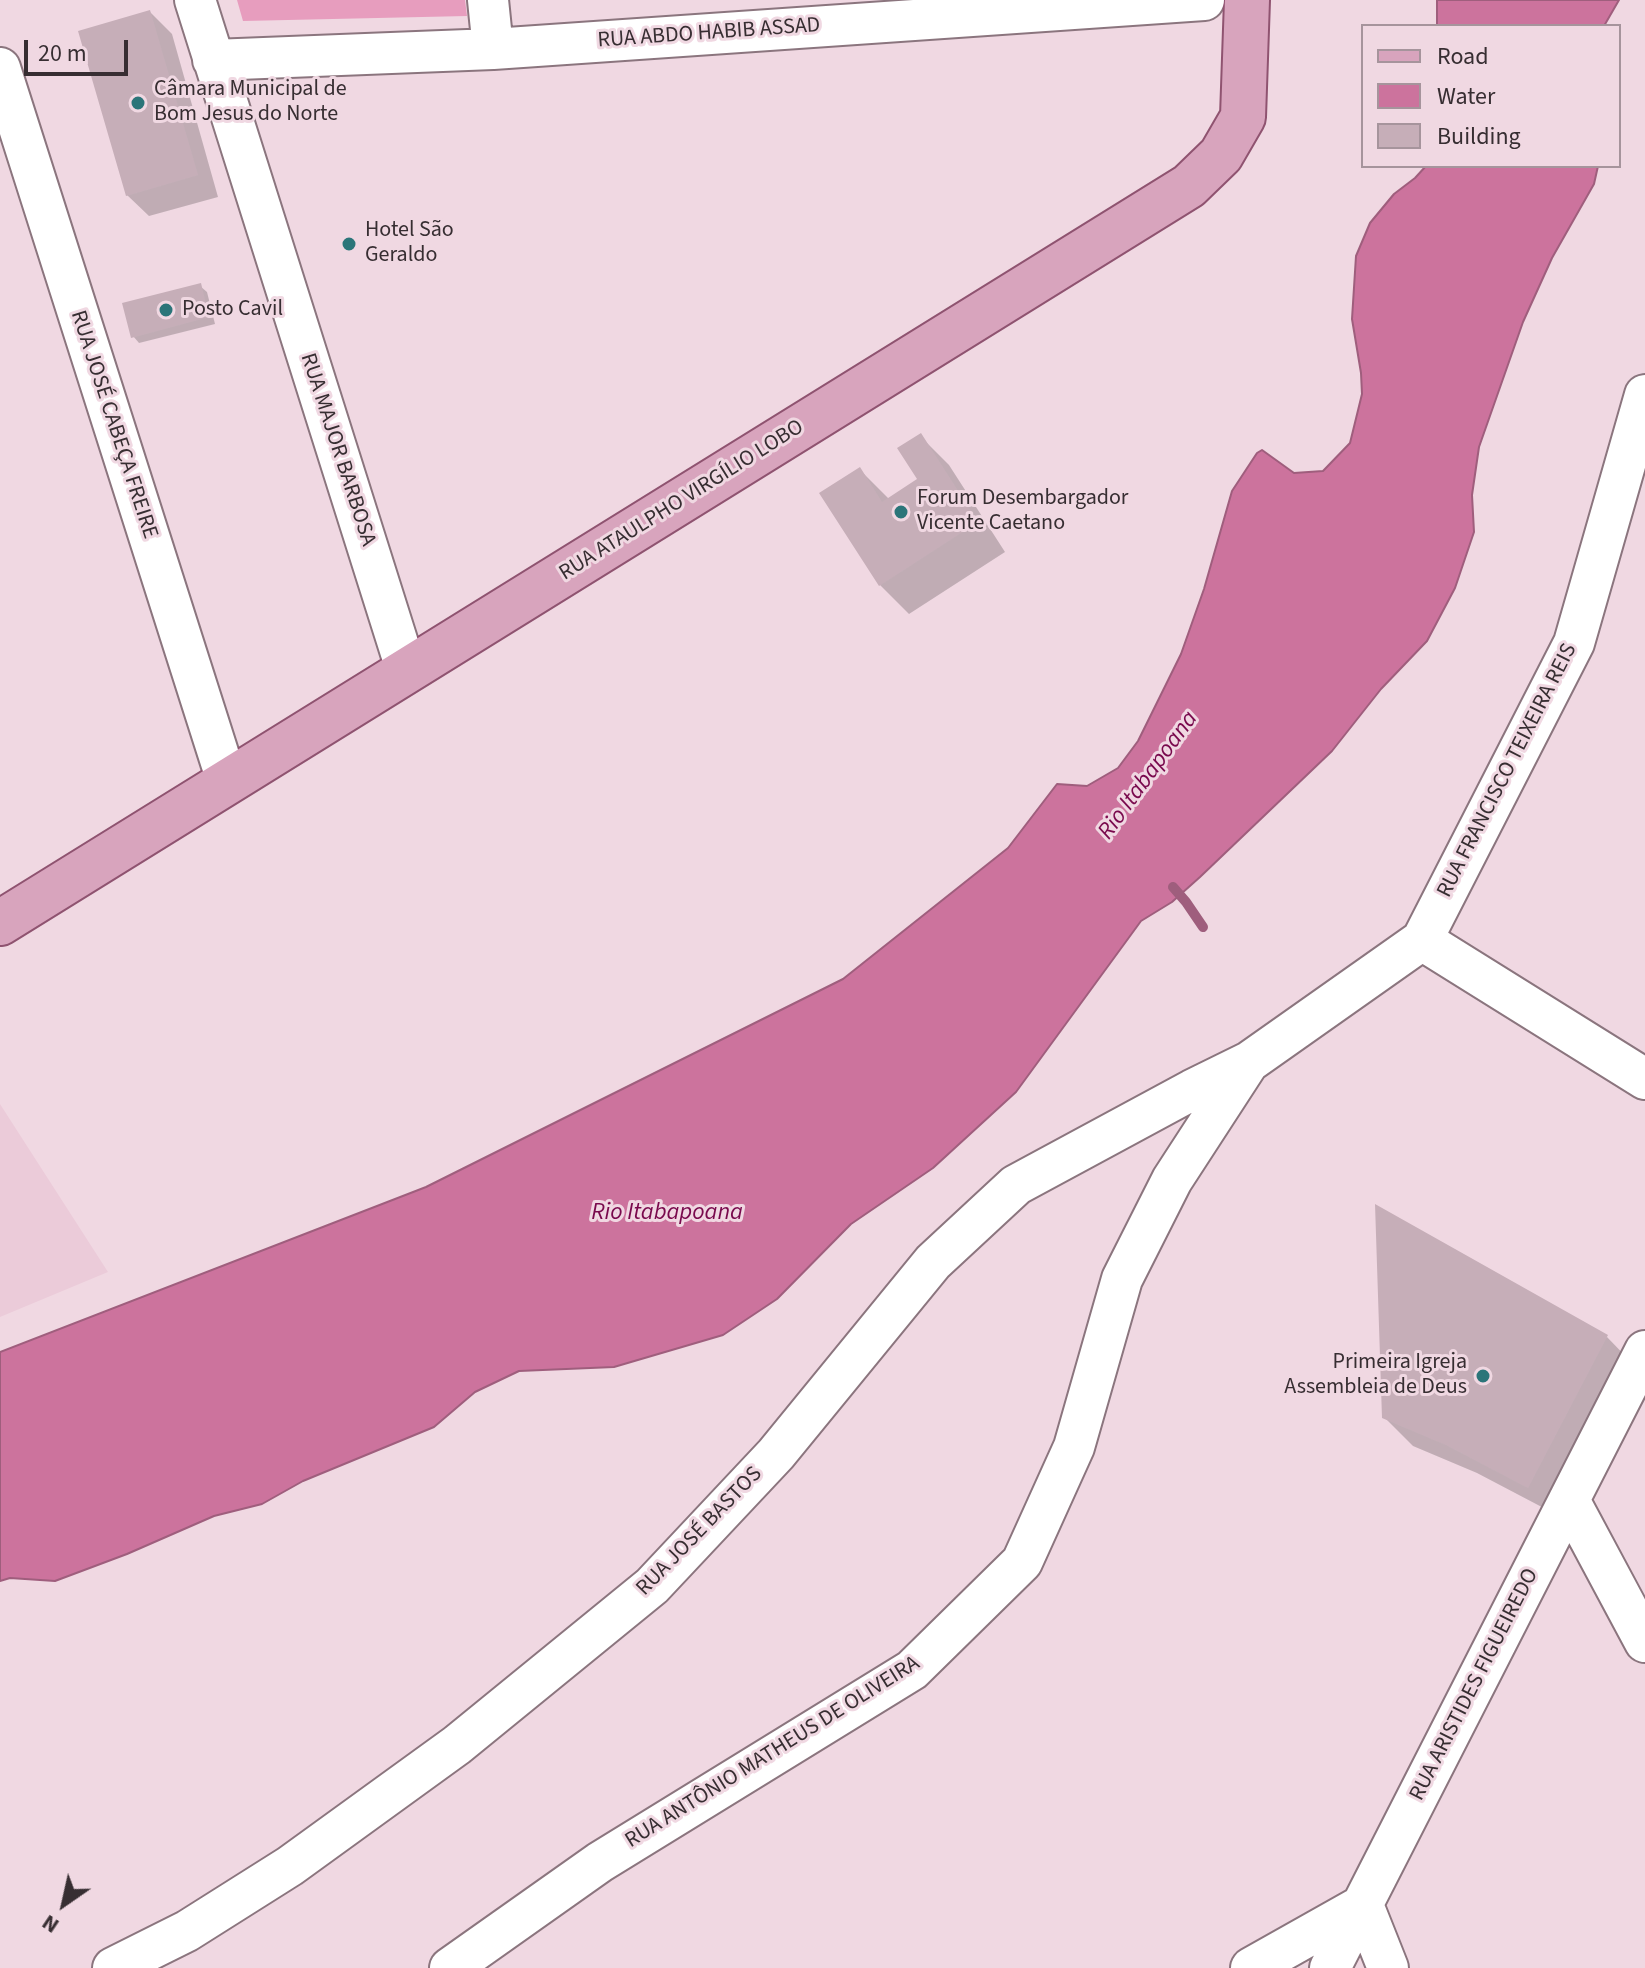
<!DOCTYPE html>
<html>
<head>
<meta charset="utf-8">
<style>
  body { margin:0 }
  #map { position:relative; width:1645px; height:1968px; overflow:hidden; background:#f0d8e2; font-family:"Source Sans 3",sans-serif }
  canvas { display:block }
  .legend { position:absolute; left:1361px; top:24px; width:260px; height:144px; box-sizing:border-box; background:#f0d8e2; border:2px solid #a6949c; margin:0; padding:10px 14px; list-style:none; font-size:24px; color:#372e32 }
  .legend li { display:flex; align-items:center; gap:16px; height:40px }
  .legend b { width:40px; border:2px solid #a6949c }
  .north { position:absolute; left:24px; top:1864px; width:80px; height:80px; -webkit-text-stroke:6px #f0d8e2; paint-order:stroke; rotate:214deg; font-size:22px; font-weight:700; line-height:32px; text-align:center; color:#372e32 }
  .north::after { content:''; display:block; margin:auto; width:28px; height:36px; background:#372e32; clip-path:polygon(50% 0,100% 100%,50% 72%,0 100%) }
  .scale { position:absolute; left:24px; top:40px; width:104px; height:36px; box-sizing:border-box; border:4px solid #372e32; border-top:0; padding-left:10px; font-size:24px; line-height:28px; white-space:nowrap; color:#372e32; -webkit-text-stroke:6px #f0d8e2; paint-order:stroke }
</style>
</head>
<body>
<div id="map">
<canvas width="1645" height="1968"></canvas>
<ul class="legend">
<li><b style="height:10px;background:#d8a4bd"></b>Road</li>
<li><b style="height:22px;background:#cc739d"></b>Water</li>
<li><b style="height:22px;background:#c6aeb8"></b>Building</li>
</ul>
<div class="north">N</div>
<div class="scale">20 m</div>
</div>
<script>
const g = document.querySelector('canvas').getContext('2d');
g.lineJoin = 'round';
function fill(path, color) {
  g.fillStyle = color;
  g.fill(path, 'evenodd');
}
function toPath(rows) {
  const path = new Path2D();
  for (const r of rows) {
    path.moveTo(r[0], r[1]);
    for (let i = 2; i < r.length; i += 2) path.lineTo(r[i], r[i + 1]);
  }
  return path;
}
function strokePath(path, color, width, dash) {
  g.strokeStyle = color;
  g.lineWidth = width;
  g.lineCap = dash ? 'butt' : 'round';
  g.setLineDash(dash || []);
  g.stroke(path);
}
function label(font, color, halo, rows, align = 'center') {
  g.font = font + ' "Source Sans 3",sans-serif';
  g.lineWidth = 6;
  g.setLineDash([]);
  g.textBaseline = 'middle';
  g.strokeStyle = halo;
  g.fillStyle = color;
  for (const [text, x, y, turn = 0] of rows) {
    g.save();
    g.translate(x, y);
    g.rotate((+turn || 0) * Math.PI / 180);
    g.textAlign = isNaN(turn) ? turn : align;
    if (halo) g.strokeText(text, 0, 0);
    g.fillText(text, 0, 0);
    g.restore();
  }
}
fill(toPath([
  [0,1104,108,1272,0,1317]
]), '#ebcbd9');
fill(toPath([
  [237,0,465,0,467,16,243,21]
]), '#e79dbe');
const water = toPath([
  [1437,0,1619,0,1604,26,1437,26,1437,0],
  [1426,166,1598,166,1594,184,1552,258,1523,322,1479,447,1472,495,1474,532,1455,588,1427,641,1381,689,1332,751,1200,877,1172,902,1141,921,1016,1092,933,1168,851,1224,777,1299,723,1335,614,1367,519,1371,475,1392,434,1427,303,1481,262,1504,214,1516,127,1554,55,1581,10,1578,0,1581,0,1352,426,1187,843,979,1008,848,1057,784,1087,786,1118,768,1138,741,1181,654,1204,589,1232,491,1257,453,1262,450,1294,473,1323,471,1350,443,1362,394,1361,373,1352,319,1356,256,1370,223,1394,194,1415,178,1426,166]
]);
fill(water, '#cc739d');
strokePath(water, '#9f5e7d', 2);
fill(toPath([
  [150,12,172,34,218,197,149,216,127,195],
  [200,286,207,292,215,324,139,343,133,336],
  [920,436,949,465,1005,552,909,614,880,585,860,470,890,500,920,480],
  [1607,1337,1635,1366,1557,1515,1477,1473,1413,1446,1384,1417]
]), '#0003');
strokePath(toPath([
  [1173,887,1186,902,1203,927]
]), '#9f5e7d', 10);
fill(toPath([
  [150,10,198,175,126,196,78,31],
  [201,283,209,317,131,338,122,303],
  [921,433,978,522,879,586,819,493,860,467,882,502,917,479,897,448],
  [1375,1204,1608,1335,1528,1488,1446,1445,1382,1418]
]), '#c6aeb8');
const minor = toPath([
  [195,0,407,672],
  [488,0,493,49],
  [213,60,493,49,1204,0],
  [0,68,227,781],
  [1422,940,1645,1079],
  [1569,1500,1645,1642],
  [1363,1905,1388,1968],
  [113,1968,187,1931,290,1866,457,1745,652,1586,776,1454,933,1262,1016,1185,1192,1090,1249,1062,1422,940,1574,643,1645,395],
  [450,1968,600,1862,912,1670,1022,1562,1074,1447,1122,1279,1172,1180,1248,1063],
  [1251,1968,1363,1905],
  [1330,1968,1645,1351]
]);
const major = toPath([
  [0,923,1189,186,1221,155,1243,117,1247,0]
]);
strokePath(minor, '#8b757e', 44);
strokePath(major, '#8f5370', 48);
strokePath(minor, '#fff', 40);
strokePath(major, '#d8a4bd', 44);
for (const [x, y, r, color] of [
  [138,103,8,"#2b7579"],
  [349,244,8,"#2b7579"],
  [166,310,8,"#2b7579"],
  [901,512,8,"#2b7579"],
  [1483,1376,8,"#2b7579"]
]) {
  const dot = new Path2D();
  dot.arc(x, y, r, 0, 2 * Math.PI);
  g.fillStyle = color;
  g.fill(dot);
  strokePath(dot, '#f0d8e2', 3);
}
label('22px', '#372e32', '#f0d8e2', [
  ["RUA ABDO HABIB ASSAD",709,34,-4],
  ["RUA JOSÉ CABEÇA FREIRE",113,425,72],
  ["RUA MAJOR BARBOSA",337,450,72],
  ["RUA ATAULPHO VIRGÍLIO LOBO",682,501,-32],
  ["RUA FRANCISCO TEIXEIRA REIS",1508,771,-63],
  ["RUA JOSÉ BASTOS",700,1532,-46],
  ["RUA ARISTIDES FIGUEIREDO",1475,1685,-63],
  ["RUA ANTÔNIO MATHEUS DE OLIVEIRA",773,1753,-32]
]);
label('22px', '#372e32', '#f0d8e2', [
  ["Câmara Municipal de",154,90],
  ["Bom Jesus do Norte",154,115],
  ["Hotel São",365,231],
  ["Geraldo",365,256],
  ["Posto Cavil",182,310],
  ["Forum Desembargador",917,499],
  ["Vicente Caetano",917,524],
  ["Primeira Igreja",1467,1363,"right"],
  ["Assembleia de Deus",1467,1388,"right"]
], 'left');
label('italic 24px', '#79094d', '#f0d8e2', [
  ["Rio Itabapoana",1149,776,-54],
  ["Rio Itabapoana",667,1214]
]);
</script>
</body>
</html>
